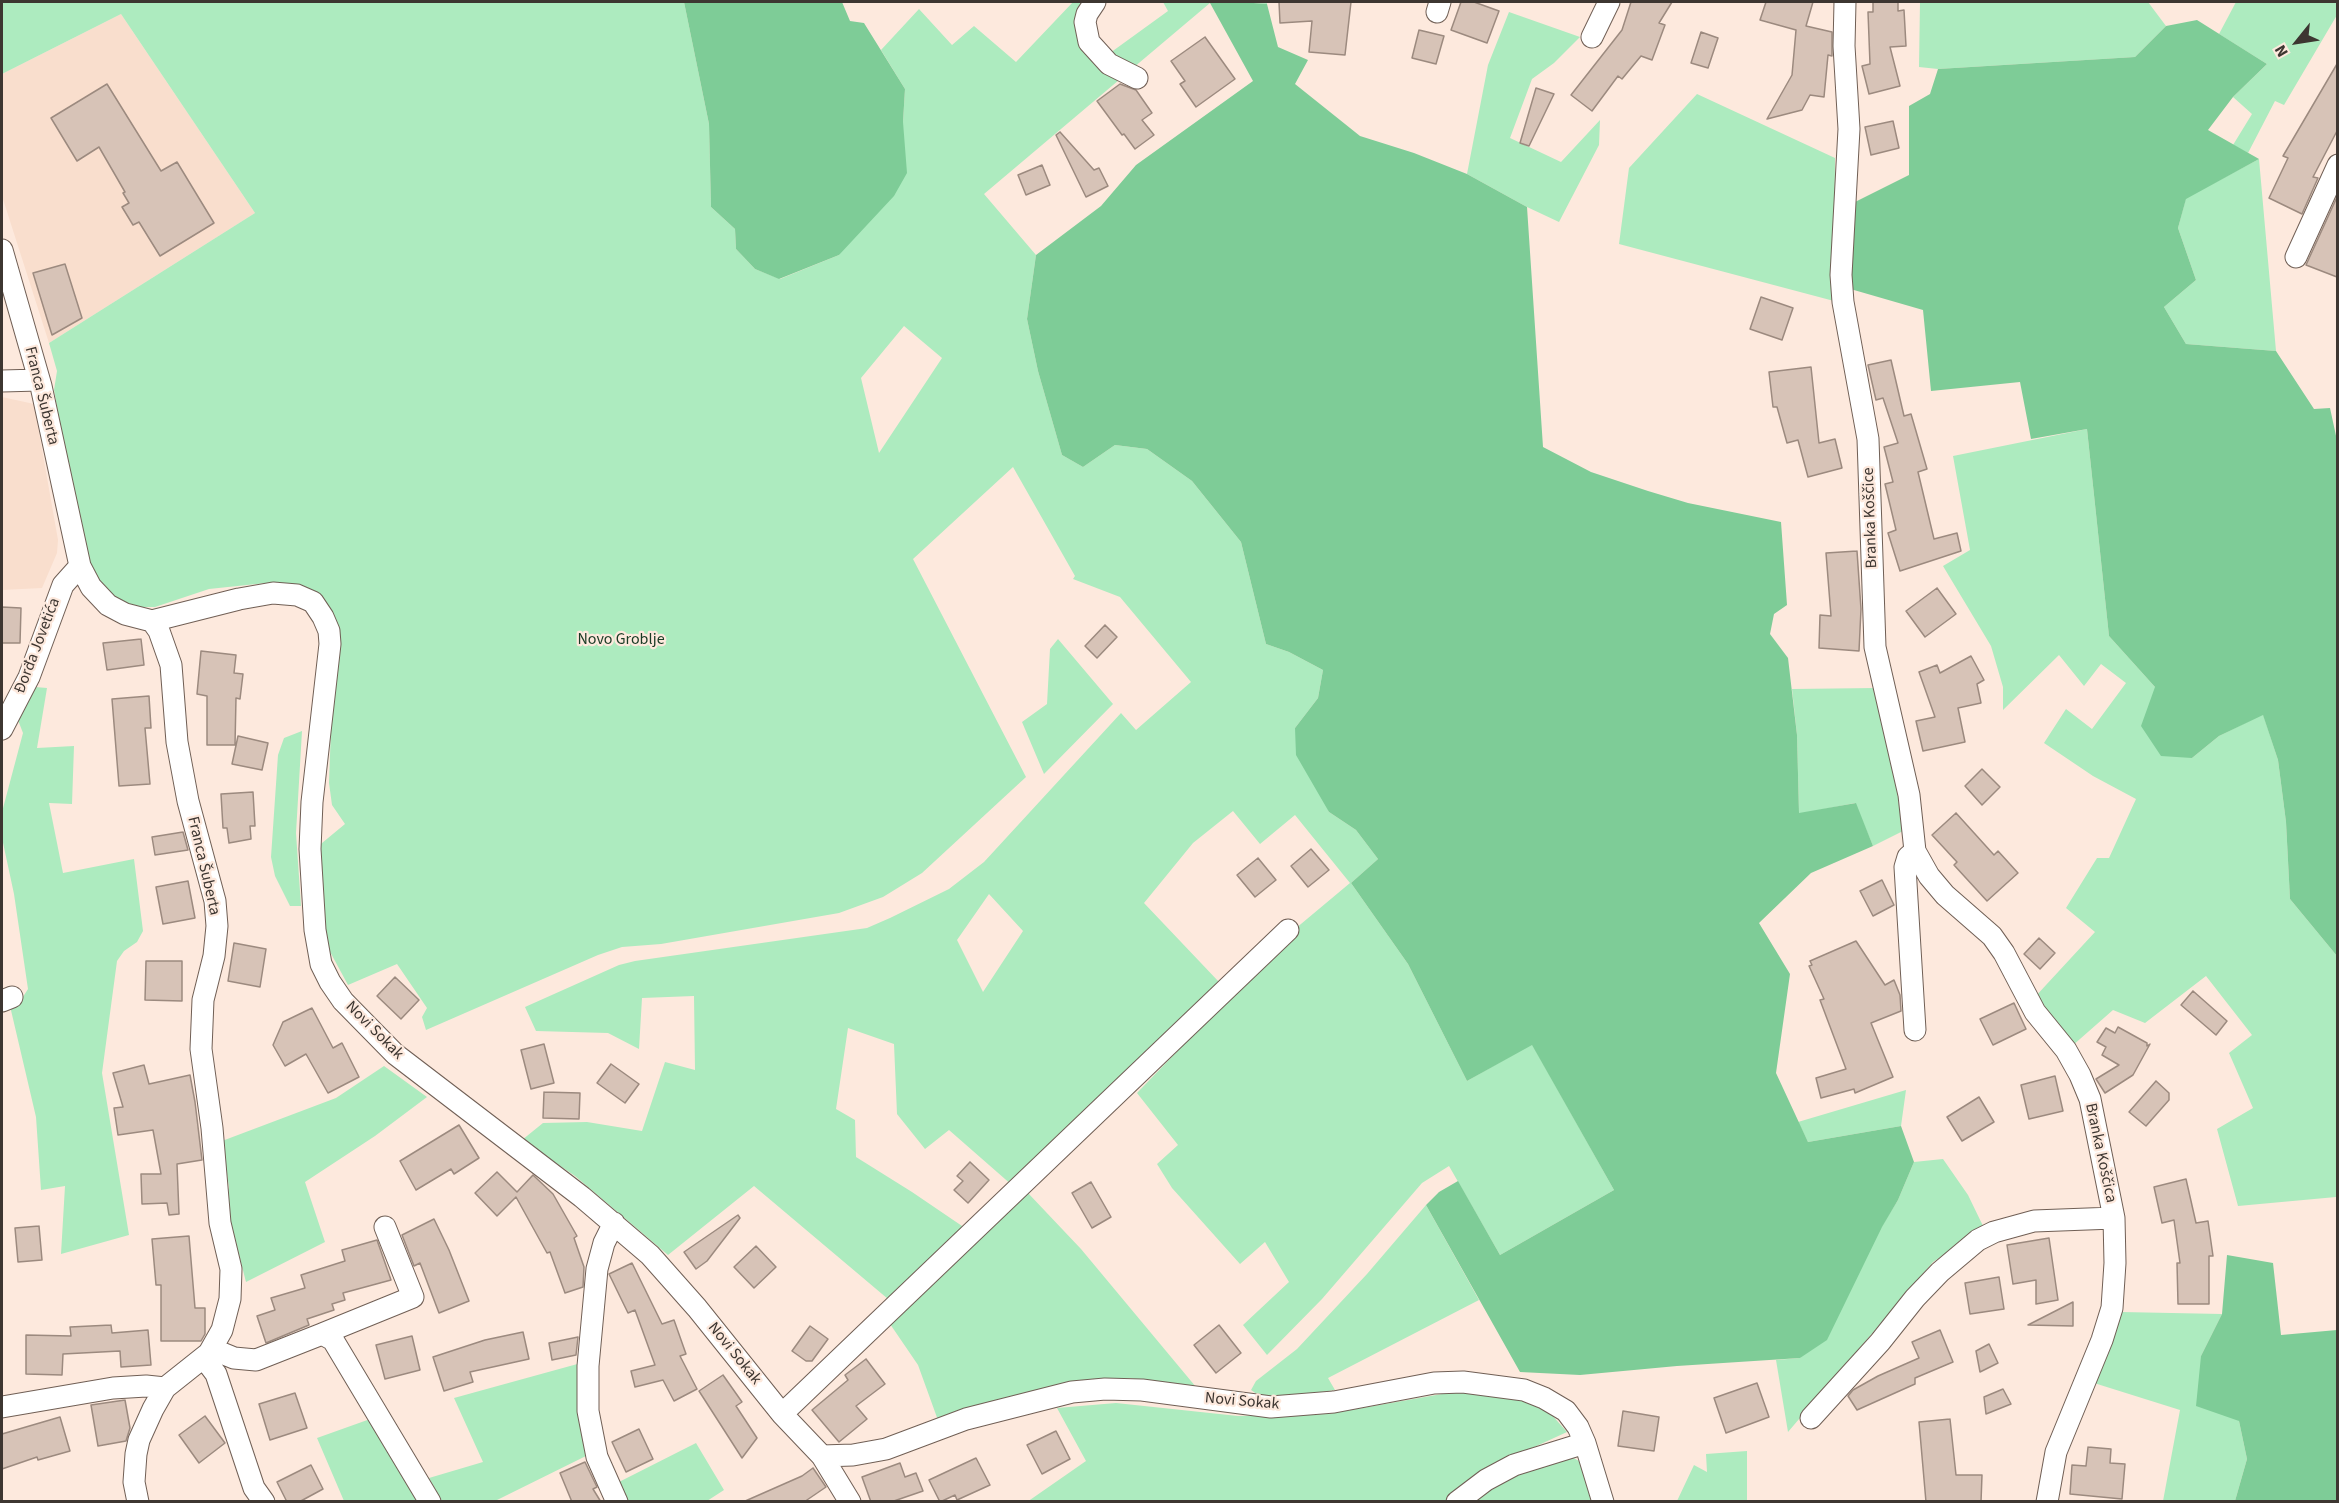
<!DOCTYPE html>
<html>
<head>
<meta charset="utf-8">
<style>
  body { margin:0 }
  #map { position:relative; width:2339px; height:1503px; overflow:hidden; background:#fde9dd; font-family:"Source Sans 3",sans-serif }
  canvas { display:block }
  .frame { position:absolute; inset:0; border:3px solid #3d3631; pointer-events:none }
  .north { position:absolute; left:2267px; top:12px; width:60px; height:60px; -webkit-text-stroke:4px #fde9dd; paint-order:stroke; rotate:240deg; font-size:16px; font-weight:700; line-height:24px; text-align:center; color:#3d3631 }
  .north::after { content:''; display:block; margin:auto; width:21px; height:27px; background:#3d3631; clip-path:polygon(50% 0,100% 100%,50% 72%,0 100%) }
</style>
</head>
<body>
<div id="map">
<canvas width="2339" height="1503"></canvas>
<div class="frame"></div>
<div class="north">N</div>
</div>
<script>
const g = document.querySelector('canvas').getContext('2d');
g.lineJoin = 'round';
function fill(path, color) {
  g.fillStyle = color;
  g.fill(path, 'evenodd');
}
function toPath(rows) {
  const path = new Path2D();
  for (const r of rows) {
    path.moveTo(r[0], r[1]);
    for (let i = 2; i < r.length; i += 2) path.lineTo(r[i], r[i + 1]);
  }
  return path;
}
function strokePath(path, color, width, dash) {
  g.strokeStyle = color;
  g.lineWidth = width;
  g.lineCap = dash ? 'butt' : 'round';
  g.setLineDash(dash || []);
  g.stroke(path);
}
function label(font, color, halo, rows, align = 'center') {
  g.font = font + ' "Source Sans 3",sans-serif';
  g.lineWidth = 4.5;
  g.setLineDash([]);
  g.textBaseline = 'middle';
  g.strokeStyle = halo;
  g.fillStyle = color;
  for (const [text, x, y, turn = 0] of rows) {
    g.save();
    g.translate(x, y);
    g.rotate((+turn || 0) * Math.PI / 180);
    g.textAlign = isNaN(turn) ? turn : align;
    if (halo) g.strokeText(text, 0, 0);
    g.fillText(text, 0, 0);
    g.restore();
  }
}
fill(toPath([
  [121,14,255,213,49,343,2,196,2,74],
  [2,397,34,404,58,540,57,553,42,588,2,590]
]), '#f9decd');
fill(toPath([
  [2,2,684,2,709,124,711,207,735,229,736,249,755,269,780,279,839,255,903,122,905,89,881,50,919,9,952,45,974,26,1016,62,1073,2,1085,2,1082,48,1093,63,1119,80,984,194,1036,255,1027,319,1038,371,1062,455,1083,467,1115,445,1147,449,1192,481,1241,542,1266,644,1289,652,1323,670,1318,698,1295,728,1329,812,1356,830,1378,859,1351,883,1408,964,1467,1081,1532,1044,1614,1190,1500,1255,1449,1166,1422,1183,1322,1299,1267,1355,1243,1325,1289,1282,1265,1242,1240,1264,1172,1188,1157,1164,1178,1145,1137,1093,1295,929,1350,883,1295,815,1260,844,1233,811,1193,843,1144,903,1219,982,1013,1186,949,1130,925,1149,897,1114,894,1044,848,1028,836,1109,855,1120,856,1157,912,1192,965,1228,888,1299,754,1186,668,1255,575,1176,522,1140,543,1123,587,1122,642,1131,665,1062,695,1070,694,996,642,998,639,1049,608,1033,536,1031,525,1007,619,965,635,961,867,928,890,918,949,889,984,862,1121,713,1136,730,1191,682,1120,597,1073,579,1075,576,1013,467,913,559,1026,777,922,873,883,897,839,913,661,944,622,947,598,955,426,1030,422,1017,427,1008,397,964,348,985,328,948,320,918,316,848,345,824,332,805,329,783,331,728,315,594,296,584,266,583,209,589,155,607,139,607,123,602,110,593,101,584,86,556,79,536,54,390,57,371,49,343,255,213,121,14,2,74],
  [904,326,942,358,879,453,861,378],
  [989,894,1023,931,983,992,957,940],
  [1163,2,1267,2,1267,4,1240,2,1210,3,1133,68,1110,53,1168,11],
  [1920,2,2148,2,2166,26,2135,57,1938,69,1919,67],
  [2236,2,2337,2,2337,15,2284,105,2275,101,2248,153,2233,145,2252,114,2233,97,2267,64,2219,34],
  [1509,12,1580,37,1554,63,1532,79,1510,138,1561,162,1600,120,1599,145,1559,222,1527,207,1467,174,1488,65],
  [1697,94,1835,158,1834,301,1619,244,1629,168],
  [2259,159,2276,351,2186,344,2164,307,2196,280,2178,228,2186,198],
  [2087,429,2109,636,2155,687,2192,758,2219,736,2263,714,2278,760,2286,822,2290,899,2337,956,2337,1210,2336,1197,2238,1206,2217,1129,2253,1108,2229,1053,2252,1035,2206,976,2145,1023,2113,1010,2072,1046,2034,998,2095,932,2066,908,2097,858,2109,858,2136,799,2093,776,2044,743,2066,709,2092,729,2126,683,2101,664,2084,686,2059,655,2003,710,2003,687,1991,646,1943,566,1970,550,1953,456],
  [1058,639,1113,704,1044,774,1022,722,1047,704,1050,649],
  [35,687,47,688,37,748,74,746,72,804,49,803,63,873,134,859,143,931,137,942,124,951,117,961,102,1073,129,1235,61,1254,65,1186,41,1190,36,1117,10,1006,21,1000,28,989,14,894,2,838,2,812,23,733,16,715],
  [1875,688,1895,778,1903,831,1873,846,1855,803,1799,814,1797,735,1792,689],
  [302,731,296,833,301,906,290,906,275,876,271,857,278,755,284,738],
  [384,1066,427,1097,375,1136,305,1182,325,1242,246,1282,226,1204,229,1187,222,1141,336,1098],
  [1906,1090,1901,1126,1808,1142,1798,1122],
  [1943,1159,1968,1195,1984,1228,1933,1262,1788,1432,1776,1360,1800,1358,1898,1200,1914,1162],
  [1028,1193,1081,1249,1201,1393,1130,1378,1075,1383,939,1423,918,1365,888,1321],
  [1426,1205,1479,1300,1328,1378,1335,1390,1273,1399,1261,1397,1251,1390,1256,1381,1297,1349,1367,1274],
  [2121,1312,2222,1314,2201,1356,2239,1421,2247,1459,2235,1501,2163,1501,2180,1410,2094,1383],
  [581,1363,588,1455,495,1501,442,1501,429,1478,483,1462,454,1398],
  [1459,1391,1521,1399,1551,1414,1567,1432,1495,1465,1445,1501,1027,1502,1086,1461,1057,1408,1116,1403,1238,1416,1328,1414],
  [373,1418,423,1501,344,1501,317,1438],
  [696,1443,724,1490,707,1501,627,1501,617,1483],
  [1747,1451,1747,1501,1677,1501,1694,1465,1707,1472,1706,1454],
  [1570,1456,1579,1461,1593,1502,1473,1502,1505,1480]
]), '#adebbf');
fill(toPath([
  [684,2,842,2,850,21,864,23,905,89,903,122,907,173,894,196,839,255,779,279,755,269,736,249,735,229,711,207,709,124],
  [1240,2,1267,4,1278,47,1308,60,1295,84,1360,136,1414,153,1467,174,1527,207,1543,447,1591,472,1648,491,1688,503,1781,522,1787,605,1774,614,1770,634,1788,658,1797,735,1799,813,1856,803,1873,846,1811,873,1759,923,1790,974,1776,1073,1808,1142,1901,1126,1914,1162,1898,1200,1882,1227,1827,1340,1800,1358,1677,1366,1580,1375,1520,1372,1426,1205,1439,1192,1458,1181,1500,1255,1614,1190,1532,1045,1467,1081,1408,964,1351,883,1378,859,1356,830,1329,812,1296,755,1295,728,1318,698,1323,670,1289,652,1266,644,1241,542,1192,481,1147,449,1115,445,1083,467,1062,455,1038,371,1027,319,1036,255,1101,206,1136,165,1253,81,1210,3],
  [2197,20,2267,64,2233,97,2208,130,2259,159,2186,199,2178,228,2196,280,2164,307,2186,344,2276,351,2314,409,2330,408,2338,445,2337,956,2290,899,2286,822,2278,760,2263,715,2219,736,2192,758,2161,756,2141,726,2155,687,2109,636,2087,429,2031,439,2020,382,1931,391,1923,310,1847,288,1855,202,1909,175,1909,106,1930,94,1938,69,2135,57,2166,26],
  [2227,1255,2273,1263,2281,1335,2337,1330,2337,1501,2235,1501,2247,1459,2239,1421,2196,1406,2201,1356,2222,1314]
]), '#7ecc97');
const building = toPath([
  [1279,2,1351,2,1345,55,1309,52,1312,21,1280,23,1279,2],
  [1461,2,1474,2,1499,11,1487,43,1451,30,1461,2],
  [1631,2,1672,2,1659,23,1665,25,1652,60,1641,56,1622,79,1618,76,1592,111,1571,95,1622,30,1631,2],
  [1766,2,1813,2,1806,26,1832,32,1832,56,1828,55,1824,97,1810,95,1802,110,1767,119,1792,75,1796,30,1760,20,1766,2],
  [1873,2,1898,2,1898,11,1904,10,1906,46,1890,47,1900,86,1869,94,1862,66,1870,64,1868,12,1873,12,1873,2],
  [1419,30,1444,36,1436,64,1412,58,1419,30],
  [1701,32,1718,38,1708,68,1691,63,1701,32],
  [1205,37,1235,79,1196,107,1180,84,1185,81,1171,61,1205,37],
  [2337,64,2337,131,2313,177,2318,178,2302,214,2269,198,2288,158,2283,156,2337,64],
  [107,84,161,171,177,162,214,223,160,256,139,222,133,225,122,207,129,203,123,193,125,192,99,147,77,161,51,118,107,84],
  [1120,84,1136,90,1152,113,1142,120,1154,135,1135,149,1124,134,1122,135,1097,101,1120,84],
  [1536,88,1554,94,1529,146,1520,143,1536,88],
  [1893,121,1899,148,1871,155,1865,127,1893,121],
  [1060,132,1094,170,1099,168,1108,186,1086,197,1056,135,1060,132],
  [1042,165,1050,185,1026,195,1018,175,1042,165],
  [2337,197,2337,277,2306,265,2337,197],
  [65,264,82,318,52,335,33,273,65,264],
  [1761,297,1793,308,1782,340,1750,329,1761,297],
  [1891,360,1904,416,1911,414,1927,469,1918,472,1934,539,1957,533,1961,551,1900,571,1888,533,1896,530,1885,484,1893,482,1884,447,1898,443,1883,398,1876,400,1868,365,1891,360],
  [1811,367,1819,443,1835,439,1842,468,1808,477,1798,440,1787,443,1777,407,1773,407,1769,372,1811,367],
  [1857,551,1861,609,1859,651,1819,648,1820,615,1831,616,1826,553,1857,551],
  [1937,588,1956,614,1925,637,1906,611,1937,588],
  [2,607,21,608,20,643,2,643,2,607],
  [1105,625,1117,637,1097,658,1085,646,1105,625],
  [141,639,144,665,107,670,103,643,141,639],
  [201,651,236,655,234,673,243,674,240,699,236,698,235,745,207,745,207,696,197,694,201,651],
  [1971,656,1984,680,1977,684,1981,703,1958,708,1965,742,1923,751,1916,721,1935,717,1919,672,1937,665,1940,673,1971,656],
  [149,696,151,728,145,728,150,784,119,786,112,699,149,696],
  [238,736,268,743,262,770,232,764,238,736],
  [1982,769,2000,787,1982,805,1965,786,1982,769],
  [253,792,255,826,250,826,251,839,229,843,227,828,223,828,221,794,253,792],
  [1956,813,1994,855,1998,851,2018,873,1987,901,1954,865,1957,862,1932,835,1956,813],
  [183,832,188,850,155,855,152,837,183,832],
  [1311,849,1329,870,1308,887,1291,866,1311,849],
  [1258,858,1276,880,1255,897,1237,875,1258,858],
  [1882,880,1894,905,1873,916,1860,891,1882,880],
  [188,881,195,918,163,924,156,887,188,881],
  [2039,938,2055,953,2040,969,2024,954,2039,938],
  [1856,941,1885,985,1894,980,1900,995,1901,1011,1871,1023,1893,1077,1855,1093,1854,1089,1821,1098,1816,1078,1846,1069,1820,1000,1824,999,1809,966,1812,965,1810,961,1856,941],
  [234,943,266,949,260,987,228,981,234,943],
  [146,961,182,961,182,1001,145,1000,146,961],
  [395,977,419,1000,401,1019,377,996,395,977],
  [2193,991,2227,1021,2216,1035,2181,1005,2193,991],
  [2014,1003,2026,1029,1993,1045,1980,1019,2014,1003],
  [312,1008,333,1048,342,1043,359,1077,328,1093,306,1054,285,1066,273,1045,283,1022,312,1008],
  [2118,1027,2147,1043,2147,1046,2150,1044,2133,1075,2105,1093,2096,1079,2119,1065,2102,1055,2106,1047,2097,1042,2106,1028,2115,1033,2118,1027],
  [544,1044,554,1083,531,1089,521,1050,544,1044],
  [611,1064,639,1084,625,1103,597,1083,611,1064],
  [144,1065,149,1084,190,1075,195,1102,202,1160,177,1164,179,1214,169,1215,167,1203,142,1204,141,1174,161,1174,153,1130,118,1135,114,1108,123,1107,113,1073,144,1065],
  [2055,1076,2063,1111,2029,1119,2021,1085,2055,1076],
  [2156,1081,2169,1093,2169,1100,2146,1126,2129,1112,2156,1081],
  [544,1092,580,1093,579,1119,543,1118,544,1092],
  [1979,1097,1994,1122,1962,1141,1947,1117,1979,1097],
  [459,1125,479,1158,454,1174,451,1169,416,1190,400,1161,459,1125],
  [970,1162,989,1180,968,1203,954,1190,963,1181,957,1176,970,1162],
  [497,1172,517,1192,533,1175,553,1194,577,1236,574,1238,584,1267,583,1287,565,1293,550,1252,547,1253,516,1197,497,1216,475,1193,497,1172],
  [2186,1179,2196,1223,2208,1221,2213,1256,2209,1256,2209,1304,2178,1304,2177,1263,2180,1263,2174,1220,2162,1223,2154,1187,2186,1179],
  [1091,1182,1111,1217,1092,1228,1072,1193,1091,1182],
  [738,1215,740,1218,707,1261,696,1269,684,1252,738,1215],
  [434,1219,449,1250,469,1301,439,1313,420,1263,414,1266,402,1235,434,1219],
  [39,1226,42,1260,18,1262,15,1228,39,1226],
  [189,1236,195,1308,205,1308,205,1334,201,1341,161,1341,161,1285,156,1285,152,1239,189,1236],
  [2049,1238,2058,1300,2036,1304,2036,1280,2013,1284,2007,1245,2049,1238],
  [377,1240,391,1280,343,1293,345,1300,332,1304,334,1310,307,1319,309,1325,266,1343,257,1316,275,1310,271,1298,305,1288,301,1275,345,1261,342,1250,377,1240],
  [756,1246,776,1267,754,1288,734,1267,756,1246],
  [632,1263,662,1324,674,1320,686,1354,680,1356,697,1389,674,1401,663,1380,635,1387,631,1371,655,1365,635,1310,628,1313,609,1274,632,1263],
  [1999,1277,2004,1309,1970,1314,1965,1283,1999,1277],
  [2073,1302,2073,1326,2028,1325,2073,1302],
  [111,1325,112,1333,148,1330,151,1365,121,1367,120,1351,63,1354,62,1375,26,1374,26,1335,71,1336,70,1327,111,1325],
  [1219,1325,1241,1353,1216,1373,1194,1345,1219,1325],
  [810,1326,828,1339,812,1361,806,1361,792,1351,810,1326],
  [1940,1330,1953,1362,1915,1378,1915,1384,1857,1410,1848,1396,1853,1390,1878,1376,1919,1358,1912,1342,1940,1330],
  [523,1332,529,1359,470,1372,473,1382,444,1391,433,1357,485,1340,523,1332],
  [412,1336,420,1370,385,1379,376,1345,412,1336],
  [578,1337,576,1355,552,1360,549,1343,578,1337],
  [1989,1344,1998,1363,1980,1372,1976,1351,1989,1344],
  [866,1359,885,1384,856,1406,867,1419,839,1442,812,1410,848,1380,845,1375,866,1359],
  [723,1375,742,1402,736,1406,757,1438,742,1458,699,1391,723,1375],
  [1757,1383,1769,1417,1726,1433,1714,1398,1757,1383],
  [2003,1389,2011,1404,1986,1414,1984,1397,2003,1389],
  [295,1393,307,1428,270,1440,259,1404,295,1393],
  [125,1400,130,1428,126,1441,98,1446,91,1405,125,1400],
  [1623,1411,1659,1417,1654,1451,1618,1446,1623,1411],
  [205,1416,225,1443,199,1463,179,1435,205,1416],
  [60,1417,70,1451,38,1460,37,1457,2,1469,2,1434,60,1417],
  [1950,1419,1956,1475,1982,1475,1981,1502,1926,1502,1919,1422,1950,1419],
  [639,1429,653,1459,626,1472,612,1442,639,1429],
  [1056,1431,1070,1459,1042,1474,1027,1445,1056,1431],
  [2088,1447,2111,1449,2110,1463,2125,1464,2122,1499,2070,1494,2072,1465,2086,1466,2088,1447],
  [976,1458,990,1485,957,1500,955,1495,940,1502,929,1480,976,1458],
  [585,1462,597,1487,593,1489,601,1502,572,1502,560,1473,585,1462],
  [900,1463,905,1477,916,1473,923,1491,891,1502,871,1502,862,1477,900,1463],
  [311,1465,323,1489,299,1502,287,1502,277,1482,311,1465],
  [813,1468,826,1487,804,1502,743,1502,802,1476,813,1468]
]);
fill(building, '#d7c3b7');
strokePath(building, '#9c8a7f', 1.5);
const minor = toPath([
  [1095,2,1087,14,1085,22,1089,42,1109,64,1137,78],
  [1845,2,1844,46,1849,129,1841,275,1843,302,1868,439,1875,647,1909,795,1915,851,1929,876,1945,895,1992,936,2004,953,2035,1012,2066,1050,2080,1075,2090,1099,2114,1218,2115,1263,2112,1308,2102,1340,2056,1452,2047,1502],
  [1437,12,1440,2],
  [1592,37,1609,2],
  [2,250,41,386,80,566,91,587,108,605,125,614,152,621,159,631,171,665,177,742,188,801,215,901,217,926,214,956,203,1000,201,1049,212,1128,220,1223,231,1269,230,1299,222,1330,209,1353,165,1388,153,1409,139,1440,136,1454,134,1482,138,1502],
  [2296,257,2338,165],
  [2,381,39,380],
  [152,621,239,599,273,593,297,595,313,602,323,617,329,631,330,644,312,802,310,849,315,930,321,964,330,982,343,1001,395,1054,582,1197,650,1255,697,1308,782,1414,822,1456,850,1502],
  [2,729,29,677,63,585,80,566],
  [1915,851,1908,857,1905,867,1915,1030],
  [2,1001,12,997],
  [614,1223,604,1243,597,1269,588,1366,588,1411,597,1457,617,1502],
  [322,1334,413,1297,385,1227],
  [212,1349,234,1358,256,1360,322,1334,333,1340,430,1502],
  [204,1358,216,1374,254,1488,264,1502],
  [2,1407,113,1388,146,1386,165,1388],
  [782,1414,1288,930],
  [1811,1418,1880,1342,1915,1298,1940,1272,1978,1240,1994,1232,2034,1221,2114,1218],
  [822,1456,853,1455,886,1449,966,1419,1072,1392,1105,1389,1142,1390,1271,1407,1334,1402,1434,1383,1463,1382,1524,1390,1544,1398,1566,1411,1578,1427,1585,1443,1603,1502],
  [1457,1502,1486,1480,1514,1465,1585,1443]
]);
strokePath(minor, '#705f55', 23);
strokePath(minor, '#fff', 21);
label('16px', '#3d3631', '#fde9dd', [
  ["Franca Šuberta",41,396,76],
  ["Branka Koščice",1871,518,-92],
  ["Đorđa Jovetića",38,646,-69],
  ["Franca Šuberta",203,866,77],
  ["Novi Sokak",374,1031,45],
  ["Branka Koščica",2100,1153,78],
  ["Novi Sokak",734,1354,51],
  ["Novi Sokak",1242,1402,5]
]);
label('16px', '#183a24', '#fde9dd', [
  ["Novo Groblje",621,640]
]);
</script>
</body>
</html>
